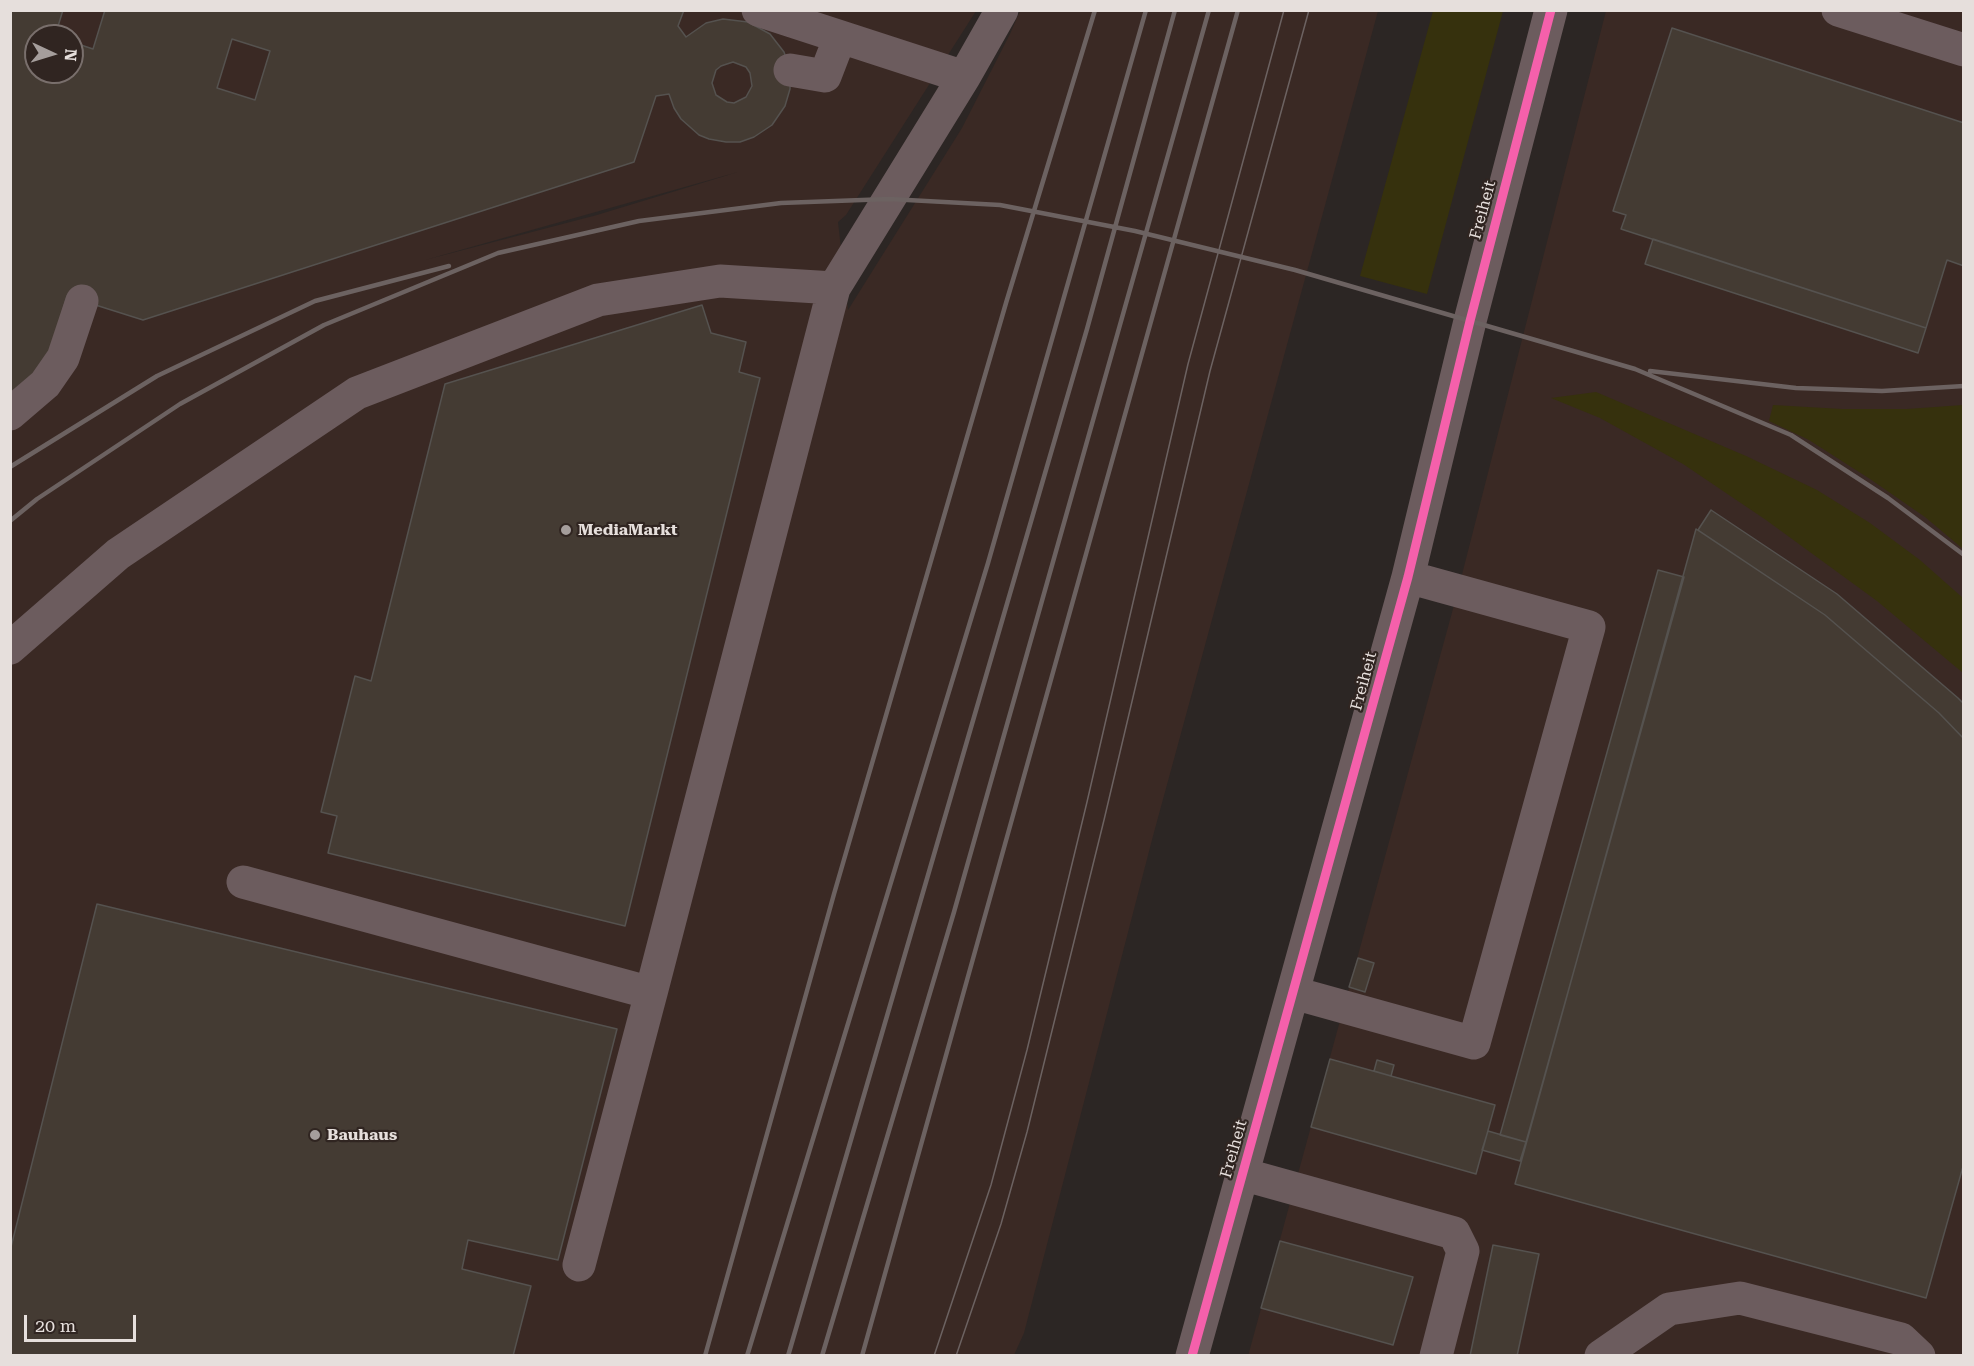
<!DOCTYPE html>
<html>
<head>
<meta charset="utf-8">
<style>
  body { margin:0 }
  #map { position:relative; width:1974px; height:1366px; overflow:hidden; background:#2c2624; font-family:"Roboto Serif",serif }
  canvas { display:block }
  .frame { position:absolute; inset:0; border:12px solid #e6dfdc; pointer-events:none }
  .north { position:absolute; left:24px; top:24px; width:60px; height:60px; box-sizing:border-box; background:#302521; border:2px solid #796f6c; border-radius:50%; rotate:94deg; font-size:16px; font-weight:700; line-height:24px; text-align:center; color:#e6dfdc }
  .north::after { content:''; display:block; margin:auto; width:21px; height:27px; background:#a59e9c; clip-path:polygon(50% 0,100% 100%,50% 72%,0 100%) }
  .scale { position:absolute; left:24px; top:1315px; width:112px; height:27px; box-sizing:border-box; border:3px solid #e6dfdc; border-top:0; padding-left:8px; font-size:18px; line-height:21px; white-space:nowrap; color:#e6dfdc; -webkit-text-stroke:4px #302521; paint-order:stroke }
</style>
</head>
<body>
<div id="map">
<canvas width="1974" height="1366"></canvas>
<div class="frame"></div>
<div class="north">N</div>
<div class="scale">20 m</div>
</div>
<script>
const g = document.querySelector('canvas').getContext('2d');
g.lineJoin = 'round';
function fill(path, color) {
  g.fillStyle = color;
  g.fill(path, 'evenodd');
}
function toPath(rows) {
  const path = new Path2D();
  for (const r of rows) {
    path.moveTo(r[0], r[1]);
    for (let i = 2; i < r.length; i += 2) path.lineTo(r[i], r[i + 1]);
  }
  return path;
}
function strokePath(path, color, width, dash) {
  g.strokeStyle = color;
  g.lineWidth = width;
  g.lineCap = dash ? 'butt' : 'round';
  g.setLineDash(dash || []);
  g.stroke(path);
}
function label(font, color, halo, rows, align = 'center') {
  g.font = font + ' "Roboto Serif",serif';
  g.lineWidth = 4.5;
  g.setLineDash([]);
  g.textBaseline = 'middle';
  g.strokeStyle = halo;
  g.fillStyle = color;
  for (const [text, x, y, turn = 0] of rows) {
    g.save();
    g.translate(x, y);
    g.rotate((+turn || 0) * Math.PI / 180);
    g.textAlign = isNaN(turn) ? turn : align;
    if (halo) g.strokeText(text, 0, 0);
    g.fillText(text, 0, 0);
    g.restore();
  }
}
fill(toPath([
  [10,11,976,11,846,215,838,222,848,310,962,128,1010,34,1020,11,1378,11,1153,836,1024,1333,1014,1355,11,1355],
  [36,36,72,36,72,72,36,72],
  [738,172,597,215,425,260],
  [1606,11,1963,11,1963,1355,1248,1356,1456,598]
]), '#3a2924');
fill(toPath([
  [1433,11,1503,11,1427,294,1360,276],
  [1596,392,1746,456,1817,490,1870,523,1920,560,1963,598,1963,673,1877,601,1766,520,1683,464,1600,418,1551,398],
  [1773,405,1842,409,1907,409,1963,405,1963,549,1925,517,1870,479,1809,440,1769,421]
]), '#36310d');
const building = toPath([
  [10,10,63,10,55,36,36,36,36,72,72,72,72,42,93,49,105,10,684,10,678,26,686,37,706,23,723,19,748,22,770,34,784,52,790,70,790,89,785,106,772,125,754,137,740,142,726,142,709,139,699,135,681,119,674,108,669,94,656,96,634,162,143,320,67,296,47,362,10,399,10,10],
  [232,39,270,51,255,100,217,88,232,39],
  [733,62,746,67,750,73,752,86,746,97,734,103,727,102,716,95,712,83,716,70,721,66,733,62],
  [1672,28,1964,123,1964,266,1947,260,1926,328,1621,229,1626,215,1613,211,1672,28],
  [1653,239,1926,328,1918,353,1645,264,1653,239],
  [702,305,711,333,746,342,739,372,760,378,625,926,328,853,337,816,321,812,355,676,371,681,445,384,702,305],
  [1711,510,1837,594,1958,698,1964,704,1964,739,1939,713,1825,615,1698,530,1711,510],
  [1696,529,1825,615,1939,713,1964,739,1964,1163,1926,1298,1515,1184,1696,529],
  [1658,570,1684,577,1526,1142,1500,1135,1658,570],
  [97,904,617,1029,558,1260,468,1240,462,1269,531,1286,513,1356,10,1356,10,1251,97,904],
  [1358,958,1374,963,1365,992,1349,987,1358,958],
  [1330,1059,1495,1105,1476,1174,1311,1127,1330,1059],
  [1377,1060,1394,1065,1391,1076,1374,1071,1377,1060],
  [1488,1131,1526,1142,1520,1161,1482,1150,1488,1131],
  [1280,1241,1413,1277,1393,1345,1261,1308,1280,1241],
  [1493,1245,1539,1254,1517,1356,1470,1356,1493,1245]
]);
fill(building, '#443b33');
strokePath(building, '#55524f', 1.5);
strokePath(toPath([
  [758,10,964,77],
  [1838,10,1964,50],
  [790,70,825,76,840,37],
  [10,414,45,384,63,358,82,301],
  [10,648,118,554,357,393,598,300,720,281,834,288],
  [243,882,651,993,834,288,964,77,1002,10],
  [1294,993,1474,1043,1589,627,1408,577],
  [1242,1174,1454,1233,1463,1251,1436,1356],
  [579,1265,651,993],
  [1192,1356,1408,577,1470,321,1551,10],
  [1601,1356,1669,1309,1740,1298,1901,1339,1919,1356]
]), '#6c5c5e', 33);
strokePath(toPath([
  [934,1356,991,1185,1027,1050,1087,802,1188,364,1284,10],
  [956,1356,1001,1224,1027,1132,1104,820,1210,371,1309,10]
]), '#6c6261', 1.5);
strokePath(toPath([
  [1650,371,1796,388,1882,391,1964,386],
  [10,467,157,376,315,301,449,266],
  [10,521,37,499,180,404,324,325,498,253,639,221,781,203,889,199,1000,205,1135,231,1295,270,1635,369,1791,435,1888,498,1964,555],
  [705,1356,834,894,1006,303,1095,10],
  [747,1356,988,563,1146,10],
  [788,1356,1087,329,1175,10],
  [822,1356,954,912,1209,10],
  [862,1356,1238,10]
]), '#6c6261', 4.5);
strokePath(toPath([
  [1192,1356,1408,577,1470,321,1551,10]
]), '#f560ab', 9);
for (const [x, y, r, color] of [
  [566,530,6,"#a59e9c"],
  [315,1135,6,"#a59e9c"]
]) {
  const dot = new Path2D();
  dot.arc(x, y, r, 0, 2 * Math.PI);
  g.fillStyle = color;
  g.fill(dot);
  strokePath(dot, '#302521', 2);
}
label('16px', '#e6dfdc', '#302521', [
  ["Freiheit",1483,210,-75],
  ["Freiheit",1364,681,-75],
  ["Freiheit",1234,1149,-74]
]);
label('bold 16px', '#e6dfdc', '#302521', [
  ["MediaMarkt",578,530],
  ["Bauhaus",327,1135]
], 'left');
</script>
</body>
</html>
